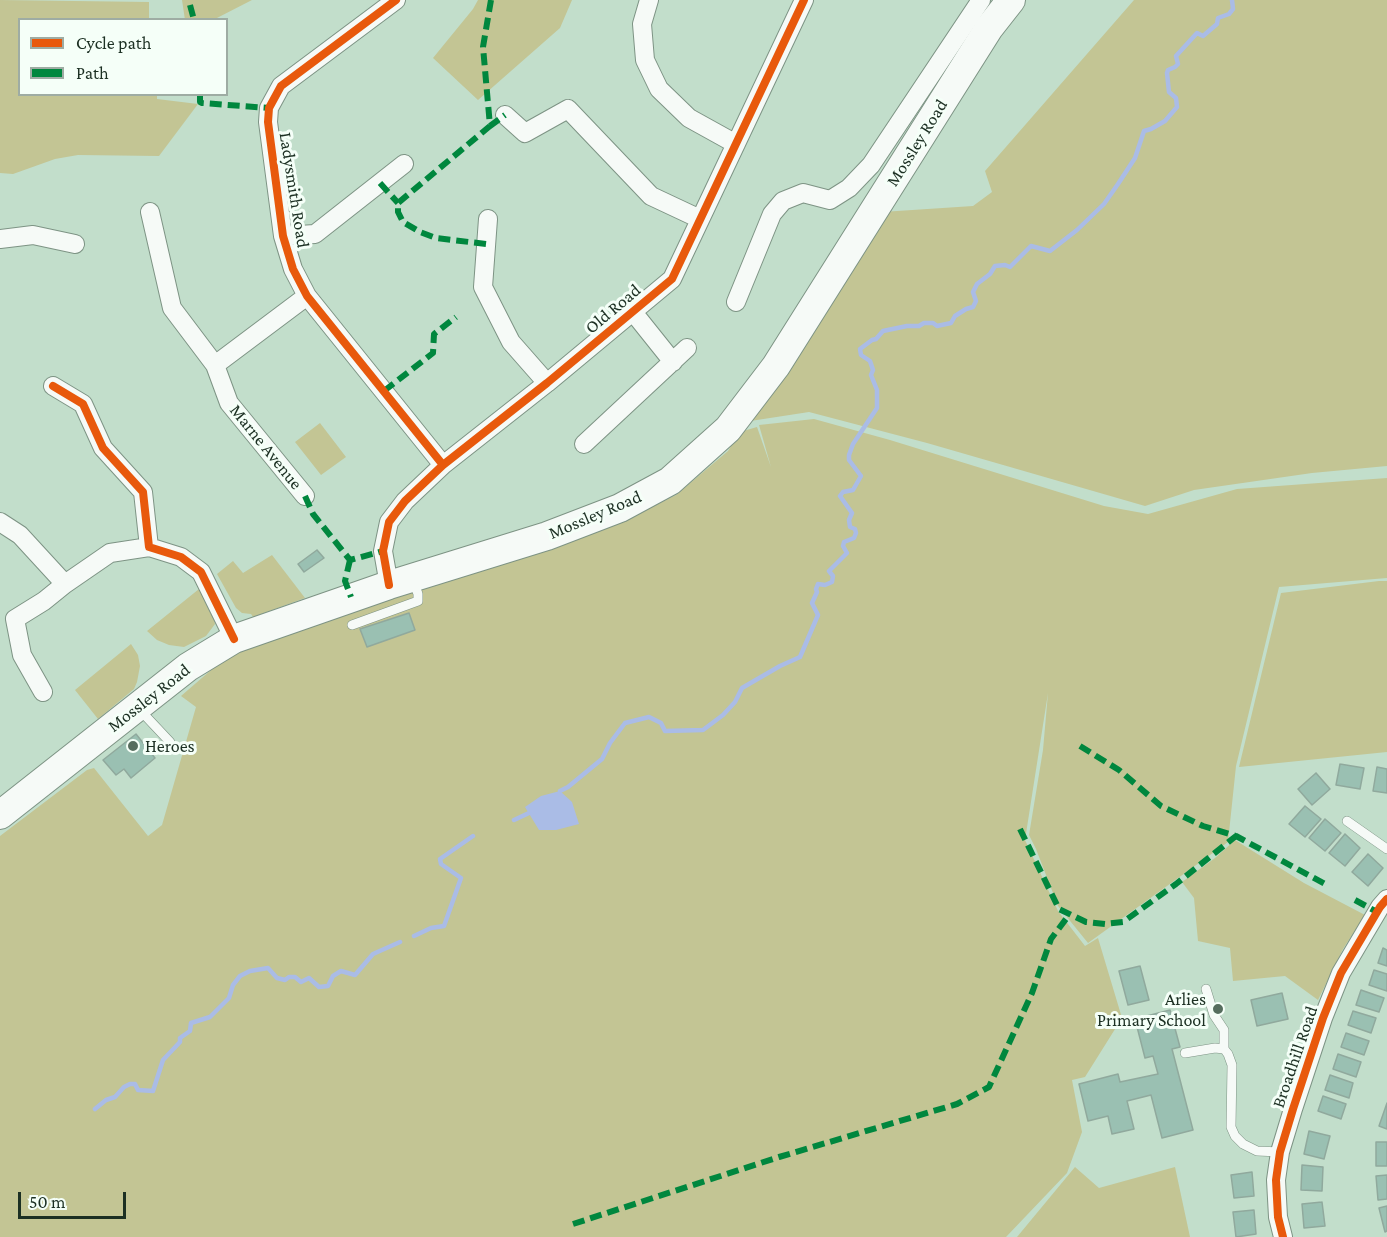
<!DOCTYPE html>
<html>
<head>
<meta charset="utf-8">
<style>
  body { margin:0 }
  #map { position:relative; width:1387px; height:1237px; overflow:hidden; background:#c2decb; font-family:"Crimson Pro",serif }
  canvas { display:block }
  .legend { position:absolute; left:18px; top:18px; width:210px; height:78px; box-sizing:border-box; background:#f5fff8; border:2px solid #9eaca3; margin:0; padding:8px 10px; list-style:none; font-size:18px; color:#1c3023 }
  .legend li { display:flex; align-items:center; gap:12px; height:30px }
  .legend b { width:30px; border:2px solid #9eaca3 }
  .scale { position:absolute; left:18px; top:1192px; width:108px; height:27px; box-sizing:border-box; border:3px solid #1c3023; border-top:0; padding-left:8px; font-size:18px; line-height:21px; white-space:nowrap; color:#1c3023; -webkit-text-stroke:4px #f5fff8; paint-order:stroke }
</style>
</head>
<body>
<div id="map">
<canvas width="1387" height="1237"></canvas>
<ul class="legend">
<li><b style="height:8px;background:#e8590c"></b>Cycle path</li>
<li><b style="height:8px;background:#00873e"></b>Path</li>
</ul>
<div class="scale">50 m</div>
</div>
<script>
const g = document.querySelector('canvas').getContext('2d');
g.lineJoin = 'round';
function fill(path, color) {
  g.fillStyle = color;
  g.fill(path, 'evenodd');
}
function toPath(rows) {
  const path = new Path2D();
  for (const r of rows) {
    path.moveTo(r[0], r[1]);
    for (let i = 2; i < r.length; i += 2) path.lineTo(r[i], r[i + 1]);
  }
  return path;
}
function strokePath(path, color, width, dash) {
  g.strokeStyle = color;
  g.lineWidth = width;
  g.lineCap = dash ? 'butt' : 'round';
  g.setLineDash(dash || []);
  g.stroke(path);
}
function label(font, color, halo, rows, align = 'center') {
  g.font = font + ' "Crimson Pro",serif';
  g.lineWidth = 6;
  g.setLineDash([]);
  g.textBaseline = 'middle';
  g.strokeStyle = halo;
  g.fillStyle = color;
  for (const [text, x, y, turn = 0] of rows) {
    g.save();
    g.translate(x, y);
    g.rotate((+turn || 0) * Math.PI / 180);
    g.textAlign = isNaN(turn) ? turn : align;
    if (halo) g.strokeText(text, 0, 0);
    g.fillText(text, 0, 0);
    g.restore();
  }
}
fill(toPath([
  [0,0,149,2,149,19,20,20,20,94,157,95,157,99,198,104,159,156,78,155,55,159,13,174,0,173],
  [182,0,252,0,215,19,185,20],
  [478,0,572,0,560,28,478,100,433,58,473,9],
  [1134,0,1387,0,1387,466,1312,473,1194,490,1145,506,927,443,809,412,744,422,882,212,973,206,992,192,985,171],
  [814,419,890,440,1104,506,1148,514,1237,489,1387,478,1387,578,1279,587,1236,766,1228,842,1088,943,1058,906,1036,849,1029,835,1043,750,1048,693,1025,840,1058,911,1085,946,1098,938,1122,1018,1085,1077,1072,1080,1082,1132,1067,1173,1006,1237,0,1237,0,836,87,770,94,768,148,836,162,825,196,707,181,696,232,652,624,521,676,495,728,451,740,432,757,427,771,467,759,425],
  [320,423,346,457,321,475,295,442],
  [272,555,305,598,253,617,251,614,242,613,236,608,217,574,233,561,243,573],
  [1379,581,1387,581,1387,752,1239,767,1281,593],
  [199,589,212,606,215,624,206,636,184,647,169,645,157,640,147,631],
  [131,644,138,655,140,666,137,682,134,689,98,719,75,690],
  [1235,840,1304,883,1365,915,1343,949,1318,1000,1285,976,1233,981,1230,948,1198,941,1194,898,1182,882,1215,858],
  [1075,1167,1099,1188,1175,1167,1190,1237,1017,1237]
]), '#c3c594');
fill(toPath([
  [560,791,572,802,579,824,556,830,539,830,525,807,541,796]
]), '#aabce6');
strokePath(toPath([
  [560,791,568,787,602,759,610,743,625,723,649,717,661,723,665,731,703,730,723,715,735,702,742,688,780,666,800,657,818,615,812,603,817,592,816,589,818,584,825,585,832,582,833,576,829,571,847,553,843,546,844,542,854,538,856,533,855,529,850,527,849,520,852,513,840,496,843,492,853,490,861,476,849,460,849,455,853,444,877,408,877,390,871,375,873,370,870,361,861,355,860,349,872,340,876,339,883,331,907,326,919,326,924,323,933,323,937,326,951,323,955,316,966,309,973,307,976,301,973,292,977,284,990,274,995,266,1005,265,1010,267,1031,246,1050,251,1077,230,1104,204,1118,184,1135,158,1144,131,1151,129,1165,121,1177,107,1176,98,1169,92,1167,73,1168,70,1175,67,1178,64,1176,56,1197,33,1203,36,1217,24,1218,18,1229,14,1233,9,1232,0],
  [514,820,529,813],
  [414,936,431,928,444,926,461,878,441,864,440,859,473,836],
  [95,1109,106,1100,115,1097,124,1087,130,1084,135,1084,138,1090,153,1091,163,1060,180,1042,180,1038,190,1031,191,1023,210,1017,229,998,233,985,240,976,250,971,268,968,277,978,285,980,289,977,295,977,301,982,309,978,319,987,328,986,333,976,341,971,355,975,373,954,400,942]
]), '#aabce6', 4.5);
const building = toPath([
  [317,550,324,558,304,572,298,564,317,550],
  [409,613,415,630,367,647,360,629,409,613],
  [136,734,155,758,131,778,124,769,116,775,103,760,136,734],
  [1340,764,1364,768,1360,789,1336,785,1340,764],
  [1377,767,1387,769,1387,793,1373,791,1377,767],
  [1316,773,1330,789,1312,805,1298,789,1316,773],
  [1305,806,1321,819,1305,837,1289,824,1305,806],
  [1325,819,1341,833,1325,851,1309,838,1325,819],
  [1345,834,1360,848,1345,866,1329,853,1345,834],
  [1368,854,1383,868,1368,886,1352,872,1368,854],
  [1383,948,1387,950,1387,966,1378,963,1383,948],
  [1140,966,1149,1000,1128,1005,1119,971,1140,966],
  [1374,970,1387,974,1387,991,1369,985,1374,970],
  [1361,990,1384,998,1379,1012,1356,1005,1361,990],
  [1282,993,1288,1019,1257,1026,1251,1000,1282,993],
  [1170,1010,1180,1047,1172,1049,1193,1130,1162,1138,1151,1095,1127,1101,1134,1129,1112,1134,1108,1116,1088,1121,1079,1084,1118,1074,1120,1082,1158,1074,1153,1056,1145,1058,1135,1019,1170,1010],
  [1353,1011,1376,1018,1371,1033,1348,1025,1353,1011],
  [1346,1033,1369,1041,1364,1055,1341,1047,1346,1033],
  [1338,1054,1361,1062,1356,1077,1333,1069,1338,1054],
  [1330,1075,1353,1083,1349,1098,1325,1090,1330,1075],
  [1323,1096,1346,1104,1341,1119,1318,1111,1323,1096],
  [1387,1103,1387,1129,1379,1126,1387,1103],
  [1309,1131,1330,1136,1324,1159,1304,1154,1309,1131],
  [1376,1142,1387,1142,1387,1166,1376,1166,1376,1142],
  [1302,1165,1323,1167,1322,1191,1301,1190,1302,1165],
  [1252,1172,1254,1196,1234,1198,1231,1175,1252,1172],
  [1387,1175,1387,1199,1378,1200,1376,1176,1387,1175],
  [1322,1202,1325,1226,1304,1228,1302,1204,1322,1202],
  [1387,1206,1387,1231,1385,1232,1379,1208,1387,1206],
  [1254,1210,1256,1234,1236,1237,1233,1212,1254,1210]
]);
fill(building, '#9ac0b2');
strokePath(building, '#90a99d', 1.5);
const service = toPath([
  [352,625,418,601,418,594,413,580],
  [139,709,170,742],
  [1347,821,1387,849],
  [1206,989,1214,1015,1224,1030,1224,1049],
  [1185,1053,1215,1048,1224,1049,1228,1054,1232,1065,1231,1127,1235,1136,1243,1144,1257,1151,1280,1152]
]);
const minor = toPath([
  [396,0,281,86,269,108,268,122,283,236,293,269,307,296,443,465],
  [649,0,642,24,645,60,659,89,689,118,736,144],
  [505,115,525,133,568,109,651,196,700,219],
  [150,212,172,308,215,365],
  [488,219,483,287,511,342,547,383],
  [283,236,315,234,404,164],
  [0,239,33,235,75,244],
  [736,302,772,214,783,201,803,193,830,200,849,188,871,165,981,0],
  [633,312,673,362],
  [53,386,83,404,103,448,143,492,149,547,181,557,201,572,234,639],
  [584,444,687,348],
  [305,496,229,403,215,365,307,296],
  [0,522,20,535,65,584],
  [389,585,383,551,389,522,405,501,443,465,547,383,672,279,804,0],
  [43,692,22,655,15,619,44,601,65,584,110,553,149,547],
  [1283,1237,1278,1217,1276,1180,1280,1152,1293,1109,1323,1018,1341,973,1380,907,1387,899]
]);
const primary = toPath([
  [0,815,188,667,234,639,389,585,547,536,620,508,670,481,728,429,776,366,989,28,1011,0]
]);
strokePath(service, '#7d9384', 10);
strokePath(minor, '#7d9384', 20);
strokePath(primary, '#7d9384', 30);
strokePath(service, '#f6faf7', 9);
strokePath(minor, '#f6faf7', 18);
strokePath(primary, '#f6faf7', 28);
strokePath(toPath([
  [491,0,483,47,490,126,505,115],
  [190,5,194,20],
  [200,94,200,102,202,103,269,108],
  [380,183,398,203],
  [486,244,436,238,420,232,403,222,398,212,398,203,490,126],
  [384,391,433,353,434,334,456,317],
  [305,496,313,514,350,560,383,551],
  [350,560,345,581,351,597],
  [1080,746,1119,770,1161,806,1203,826,1236,836,1327,885],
  [1020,829,1059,909,1086,922,1105,924,1123,922,1176,884,1236,836],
  [1355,900,1377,912],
  [573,1224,779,1157,957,1104,989,1087,1032,993,1051,939,1069,915]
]), '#00873e', 6, [12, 6]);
strokePath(toPath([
  [396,0,281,86,269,108,268,122,283,236,293,269,307,296,443,465],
  [53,386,83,404,103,448,143,492,149,547,181,557,201,572,234,639],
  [389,585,383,551,389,522,405,501,443,465,547,383,672,279,804,0],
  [1283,1237,1278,1217,1276,1180,1280,1152,1293,1109,1323,1018,1341,973,1380,907,1387,899]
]), '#e8590c', 8);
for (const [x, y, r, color] of [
  [133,746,6,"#566d5e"],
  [1218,1009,6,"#566d5e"]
]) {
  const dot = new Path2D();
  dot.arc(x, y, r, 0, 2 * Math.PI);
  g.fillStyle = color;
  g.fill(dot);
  strokePath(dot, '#f5fff8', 2);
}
label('18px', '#1c3023', '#f5fff8', [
  ["Mossley Road",917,143,-58],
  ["Ladysmith Road",294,190,81],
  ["Old Road",613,309,-40],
  ["Marne Avenue",266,447,51],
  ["Mossley Road",595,515,-23],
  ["Mossley Road",149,698,-38],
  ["Broadhill Road",1295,1057,-71]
]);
label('18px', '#1c3023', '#f5fff8', [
  ["Heroes",145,746],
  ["Arlies",1206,999,"right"],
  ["Primary School",1206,1020,"right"]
], 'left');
</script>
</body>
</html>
